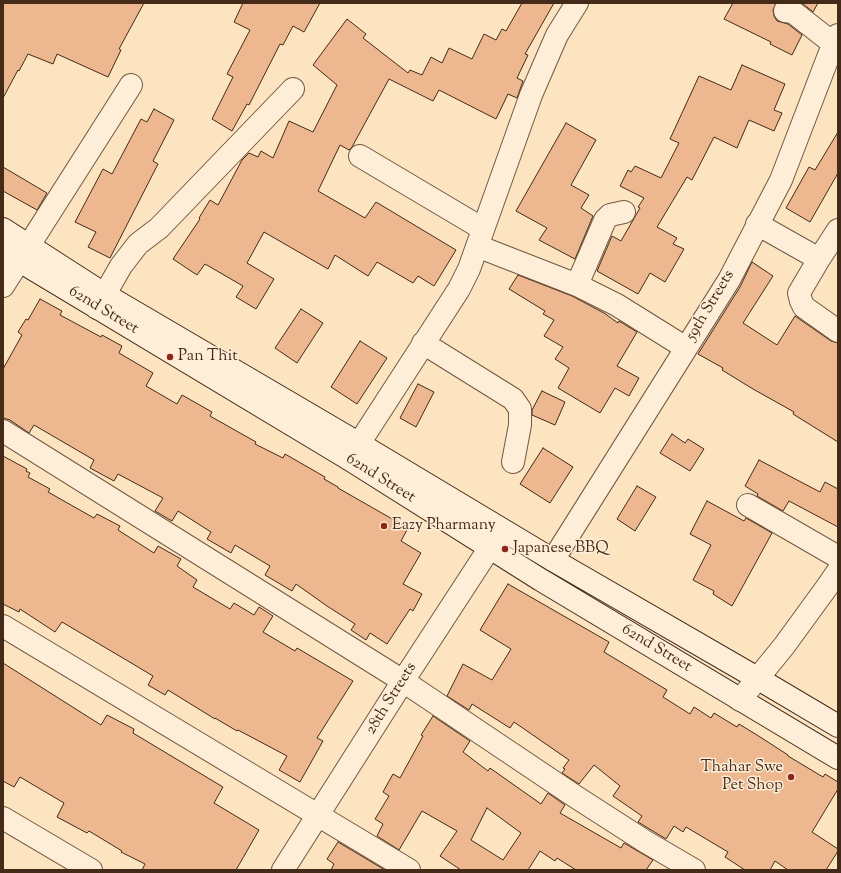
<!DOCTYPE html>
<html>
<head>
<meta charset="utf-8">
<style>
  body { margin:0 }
  #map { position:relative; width:841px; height:873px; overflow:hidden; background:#fde4c1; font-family:"Sorts Mill Goudy",serif }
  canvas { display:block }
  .frame { position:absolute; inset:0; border:4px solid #442a18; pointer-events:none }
</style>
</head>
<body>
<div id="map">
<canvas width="841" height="873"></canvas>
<div class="frame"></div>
</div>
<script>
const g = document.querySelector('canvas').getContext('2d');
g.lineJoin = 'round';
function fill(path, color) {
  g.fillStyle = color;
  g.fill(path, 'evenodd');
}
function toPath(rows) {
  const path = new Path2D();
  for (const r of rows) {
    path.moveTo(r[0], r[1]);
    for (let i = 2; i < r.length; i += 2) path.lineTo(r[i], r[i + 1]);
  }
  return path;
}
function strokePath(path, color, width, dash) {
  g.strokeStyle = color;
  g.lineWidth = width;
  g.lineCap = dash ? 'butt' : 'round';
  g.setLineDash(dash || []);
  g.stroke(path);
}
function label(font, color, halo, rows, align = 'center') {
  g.font = font + ' "Sorts Mill Goudy",serif';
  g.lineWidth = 3;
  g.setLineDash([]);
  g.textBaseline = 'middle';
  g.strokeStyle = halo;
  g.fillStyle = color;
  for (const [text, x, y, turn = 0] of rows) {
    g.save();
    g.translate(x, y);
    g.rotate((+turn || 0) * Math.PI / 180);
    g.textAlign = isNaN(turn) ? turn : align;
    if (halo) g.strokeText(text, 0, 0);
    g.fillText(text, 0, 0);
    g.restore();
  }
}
const building = toPath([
  [3,3,144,3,119,49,121,50,108,77,57,54,53,64,28,54,19,71,18,70,3,98,3,3],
  [243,3,320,3,304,32,293,26,283,45,280,44,249,105,247,104,232,131,212,119,233,77,227,74,250,30,234,22,243,3],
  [522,3,554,3,525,54,528,55,517,78,523,81,517,98,508,94,496,119,439,90,433,101,389,79,352,147,349,150,340,145,318,191,365,218,376,202,456,250,434,286,418,276,413,283,377,262,368,276,335,255,328,269,264,232,247,263,274,279,256,309,236,297,243,286,205,264,197,275,173,259,200,219,199,218,210,200,218,205,242,160,249,153,258,157,261,151,273,158,289,121,313,132,337,85,313,65,347,19,366,34,363,38,408,73,410,70,422,75,431,57,442,63,449,48,472,59,484,34,496,40,502,29,506,31,522,3],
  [733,3,776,3,773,10,774,16,777,21,788,24,802,35,792,55,770,44,771,42,724,19,733,3],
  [802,3,818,3,813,12,802,3],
  [742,65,785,84,774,110,782,113,774,131,749,120,737,148,714,137,692,180,687,177,657,227,677,238,673,244,684,249,665,282,650,273,638,294,597,271,612,236,621,241,640,208,638,207,644,198,620,186,628,170,631,172,635,166,661,178,679,143,670,139,699,76,731,90,742,65],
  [154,109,174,120,153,161,158,164,110,258,88,247,96,232,75,222,103,169,112,174,141,119,147,122,154,109],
  [566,123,596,140,571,185,589,195,581,208,593,216,575,259,539,240,547,228,516,211,566,123],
  [838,132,838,173,810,222,786,208,809,167,815,170,838,132],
  [3,167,47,193,37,210,3,191,3,167],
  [752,262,773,276,743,323,777,345,795,316,831,341,838,343,838,442,793,414,794,412,753,389,722,370,723,368,698,354,740,287,752,262],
  [518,275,572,296,604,313,618,323,619,321,637,332,617,366,639,378,629,396,615,388,600,413,558,388,569,368,555,359,563,347,544,336,554,320,543,314,545,311,509,289,518,275],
  [40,299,62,311,60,315,101,337,102,335,122,346,119,353,153,373,146,386,177,404,182,395,212,412,210,416,256,442,255,444,283,458,285,454,325,477,324,479,338,487,338,488,408,528,401,541,421,553,403,584,422,594,413,611,410,609,387,644,370,633,366,640,351,630,355,624,327,606,296,584,292,591,265,575,270,566,235,545,231,553,207,539,211,532,178,511,172,521,155,511,163,498,118,474,114,481,90,468,94,460,34,425,29,433,10,420,3,418,3,369,22,335,18,332,26,319,28,320,40,299],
  [301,309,323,323,297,363,275,348,301,309],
  [360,341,387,358,357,404,331,387,360,341],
  [418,384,434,392,416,427,400,418,418,384],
  [542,391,565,402,555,425,532,415,532,410,542,391],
  [672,434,685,443,688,439,704,449,690,471,660,453,672,434],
  [543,448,573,467,550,503,520,484,543,448],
  [3,456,27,469,26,471,30,473,28,477,50,489,48,492,94,518,97,514,120,526,118,530,154,553,158,546,181,559,177,566,197,580,193,587,230,609,234,603,254,615,259,607,273,616,263,632,295,651,297,648,353,681,317,738,323,741,300,782,279,770,287,756,238,730,237,731,215,718,215,719,168,690,165,695,148,685,153,676,133,664,62,622,55,632,20,609,19,612,3,604,3,456],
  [759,460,820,492,825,482,838,489,838,527,789,501,783,511,757,496,758,494,745,486,759,460],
  [637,486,656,497,635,531,617,519,637,486],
  [707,501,744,521,746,518,772,533,732,606,713,594,714,591,693,580,711,545,690,534,707,501],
  [508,584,609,642,604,652,667,690,663,697,690,714,694,707,711,718,714,713,737,727,739,724,757,735,788,755,788,756,823,777,825,774,838,782,838,789,812,832,838,849,838,851,826,870,788,870,775,861,770,870,745,870,725,857,728,852,686,827,683,832,674,826,666,839,638,822,642,816,613,796,620,786,594,765,579,784,562,773,565,769,563,768,569,760,514,722,510,728,472,704,469,710,447,696,463,664,492,680,511,649,480,630,508,584],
  [3,663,101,725,107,715,134,729,133,733,223,787,214,803,259,830,236,870,142,870,145,864,121,852,122,851,89,831,87,833,57,817,64,803,20,777,14,787,3,781,3,663],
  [433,716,470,741,463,752,488,771,490,768,541,804,548,793,565,805,560,813,621,848,624,843,653,860,646,870,576,870,557,858,555,861,540,851,528,870,461,870,440,856,457,831,422,811,399,850,377,836,383,824,375,819,389,796,383,792,393,774,400,778,423,736,421,735,433,716],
  [487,808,521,833,503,860,471,840,487,808],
  [338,842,385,870,331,870,334,864,327,859,338,842]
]);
fill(building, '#edb78f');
strokePath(building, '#442a18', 1);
const minor = toPath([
  [785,11,793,12,834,44],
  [360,156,483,229],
  [757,224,819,259,838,230],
  [477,246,577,285,617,305,686,348],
  [819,259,799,293,801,301,804,307,838,331],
  [577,285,605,220,610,215,624,212],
  [3,286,131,85],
  [97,308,121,266,138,244,159,228,293,89],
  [423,343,513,399,520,409,520,425,513,462],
  [3,431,403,681,576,797,646,842,694,870],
  [349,459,459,289,469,269,531,95,557,35,577,3],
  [748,505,838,557],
  [553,560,729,280,781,180,829,55,838,35],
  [3,626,409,870],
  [740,700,784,646,827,587,838,571],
  [3,818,91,870],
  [283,870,403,681,500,532]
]);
const secondary = toPath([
  [3,229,104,294,358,443,553,560,757,678,838,726],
  [3,251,349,459,541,580,838,758]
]);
strokePath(minor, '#725842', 24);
strokePath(secondary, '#442a18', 24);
strokePath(minor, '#feedd7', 22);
strokePath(secondary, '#feedd7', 22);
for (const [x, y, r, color] of [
  [170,357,4,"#8f2418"],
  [384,526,4,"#8f2418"],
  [505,549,4,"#8f2418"],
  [791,777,4,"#8f2418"]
]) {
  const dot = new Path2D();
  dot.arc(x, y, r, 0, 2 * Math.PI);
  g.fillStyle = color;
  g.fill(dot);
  strokePath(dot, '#feedd7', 1.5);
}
label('16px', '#442a18', '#feedd7', [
  ["59th Streets",711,306,-59],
  ["62nd Street",103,311,31],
  ["62nd Street",380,479,32],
  ["62nd Street",656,649,31],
  ["28th Streets",392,699,-58]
]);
label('16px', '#442a18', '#feedd7', [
  ["Pan Thit",178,357],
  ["Eazy Pharmany",392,526],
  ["Japanese BBQ",513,549],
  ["Thahar Swe",783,768,"right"],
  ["Pet Shop",783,786,"right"]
], 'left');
</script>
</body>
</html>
